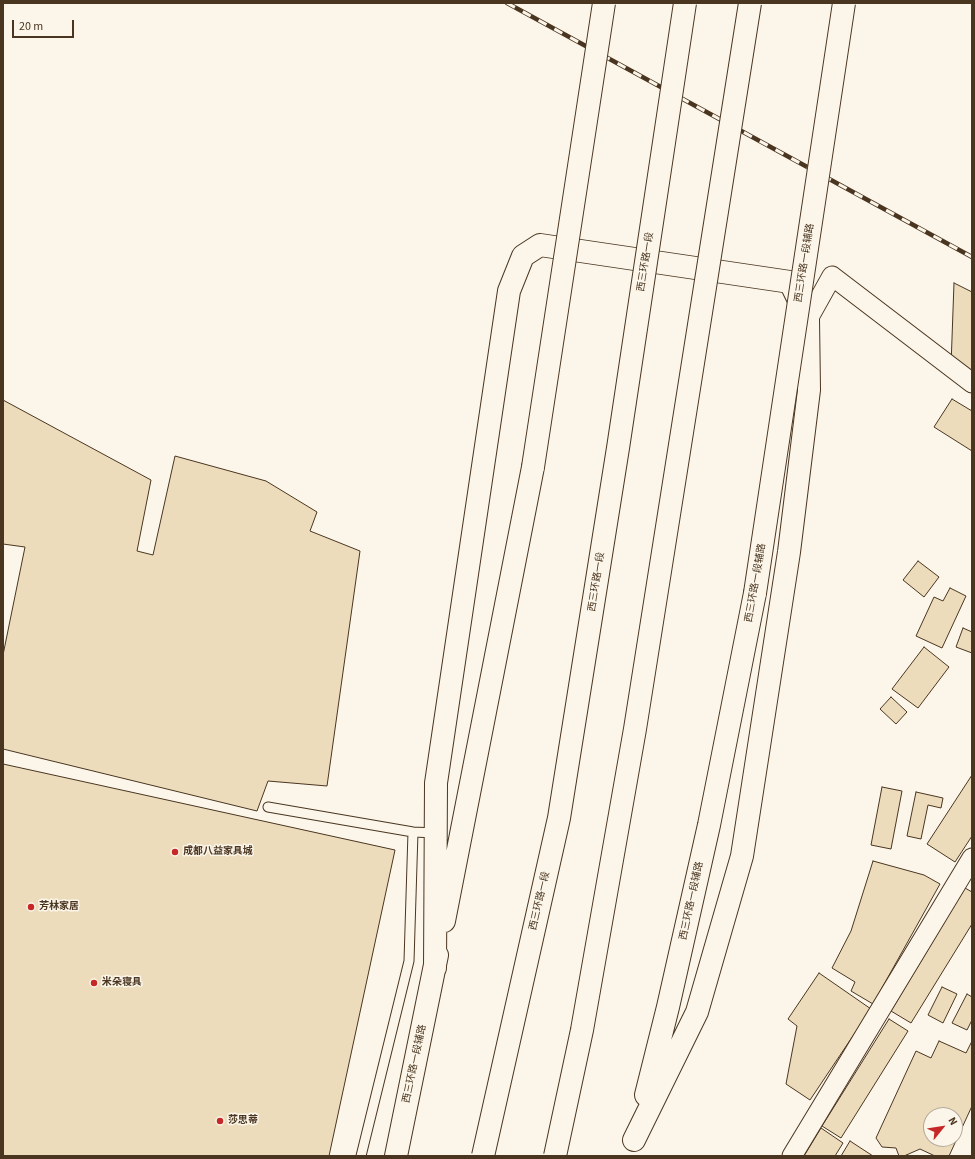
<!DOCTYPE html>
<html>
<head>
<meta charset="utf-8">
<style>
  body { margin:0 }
  #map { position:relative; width:975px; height:1159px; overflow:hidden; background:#fbf6e9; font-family:"Source Sans 3",sans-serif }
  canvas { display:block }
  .frame { position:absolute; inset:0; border:4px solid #4a3520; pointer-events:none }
  .north { position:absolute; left:923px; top:1107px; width:40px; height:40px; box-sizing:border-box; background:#fbf6e9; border:1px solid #b4a999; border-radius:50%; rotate:60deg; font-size:11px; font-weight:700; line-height:16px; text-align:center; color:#4a3520 }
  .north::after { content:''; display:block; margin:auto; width:14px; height:18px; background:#c62828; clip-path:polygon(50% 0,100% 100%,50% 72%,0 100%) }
  .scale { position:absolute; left:12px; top:20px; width:62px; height:18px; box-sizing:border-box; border:2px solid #4a3520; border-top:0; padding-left:5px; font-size:12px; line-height:14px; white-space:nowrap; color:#4a3520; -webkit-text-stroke:3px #fbf6e9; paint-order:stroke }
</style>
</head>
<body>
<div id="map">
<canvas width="975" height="1159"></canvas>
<div class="frame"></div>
<div class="north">N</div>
<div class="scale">20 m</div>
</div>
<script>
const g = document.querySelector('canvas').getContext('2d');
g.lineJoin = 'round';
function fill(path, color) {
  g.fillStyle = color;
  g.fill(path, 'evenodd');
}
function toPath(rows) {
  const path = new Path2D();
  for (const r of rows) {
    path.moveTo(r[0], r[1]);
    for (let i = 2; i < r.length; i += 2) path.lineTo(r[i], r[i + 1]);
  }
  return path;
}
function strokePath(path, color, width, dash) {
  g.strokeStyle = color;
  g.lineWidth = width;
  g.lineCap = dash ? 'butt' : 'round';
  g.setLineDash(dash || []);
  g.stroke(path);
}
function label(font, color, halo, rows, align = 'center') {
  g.font = font + ' "Source Sans 3","Noto Sans SC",sans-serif';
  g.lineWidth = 3;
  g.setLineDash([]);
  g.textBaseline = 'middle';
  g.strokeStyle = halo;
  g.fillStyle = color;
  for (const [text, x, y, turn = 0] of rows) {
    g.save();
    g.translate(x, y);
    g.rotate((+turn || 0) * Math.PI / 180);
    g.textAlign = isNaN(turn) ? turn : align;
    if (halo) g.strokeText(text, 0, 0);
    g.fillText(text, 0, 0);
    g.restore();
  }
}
const building = toPath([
  [954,283,972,292,972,380,951,366,954,283],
  [952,399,972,411,972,451,934,427,952,399],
  [3,400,151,480,137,551,153,555,175,456,266,481,317,512,310,531,360,551,327,786,268,781,257,811,3,749,3,655,25,547,3,544,3,400],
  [918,561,939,577,924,597,903,580,918,561],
  [950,588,966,596,942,648,916,636,934,597,943,601,950,588],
  [963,628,972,632,972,653,956,647,963,628],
  [924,647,949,667,918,708,892,689,924,647],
  [891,697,907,712,896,724,880,709,891,697],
  [3,764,395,850,329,1156,3,1156,3,764],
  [972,775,972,836,955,862,927,844,972,775],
  [882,787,902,791,891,849,871,845,882,787],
  [916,792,943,798,941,808,928,805,921,839,907,836,916,792],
  [873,861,924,875,940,884,873,1004,851,991,855,982,832,968,851,931,873,861],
  [965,888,972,892,972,924,911,1023,891,1011,965,888],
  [819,973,871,1009,810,1100,786,1084,797,1026,788,1019,819,973],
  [942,987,957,994,943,1023,928,1015,942,987],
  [967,994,972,997,972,1020,967,1030,952,1023,967,994],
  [889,1019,908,1031,841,1138,822,1126,889,1019],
  [939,1041,966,1053,972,1041,972,1106,949,1156,935,1156,920,1149,904,1156,899,1156,896,1148,882,1147,876,1138,916,1051,931,1058,939,1041],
  [931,1115,955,1115,955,1139,931,1139,931,1115],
  [821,1128,843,1143,835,1156,804,1156,821,1128],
  [850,1141,873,1156,841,1156,850,1141]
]);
fill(building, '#ecdcbc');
strokePath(building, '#4a3520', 1);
const lane = toPath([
  [268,807,413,832,436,833],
  [361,1156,409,961,413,832]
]);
const street = toPath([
  [808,319,832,276,972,383],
  [792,1156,972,858]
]);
const secondary = toPath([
  [444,921,533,467],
  [435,968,436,783,509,291,523,256,540,245,790,282,808,319,809,390,789,552,742,856,697,1012,634,1140],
  [646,1095,668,1007,709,825,755,593],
  [396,1156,437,955]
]);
strokePath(lane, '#4a3520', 11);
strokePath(street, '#4a3520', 21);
strokePath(secondary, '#4a3520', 24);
strokePath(lane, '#fbf6e9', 9);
strokePath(street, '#fbf6e9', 19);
strokePath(secondary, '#fbf6e9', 22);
const rail = toPath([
  [507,3,972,257]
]);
strokePath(rail, '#4a3520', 4.5);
strokePath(rail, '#fbf6e9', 3, [9]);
const secondaryBridge = toPath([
  [533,467,604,3],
  [755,593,844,3]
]);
const highwayBridge = toPath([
  [483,1156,559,818,618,448,685,3],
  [555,1156,582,1030,635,729,750,3]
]);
strokePath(secondaryBridge, '#4a3520', 24, []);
strokePath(highwayBridge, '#4a3520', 24, []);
strokePath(secondaryBridge, '#fbf6e9', 22);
strokePath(highwayBridge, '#fbf6e9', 22);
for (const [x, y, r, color] of [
  [175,852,4,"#c62828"],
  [31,907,4,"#c62828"],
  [94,983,4,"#c62828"],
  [220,1121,4,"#c62828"]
]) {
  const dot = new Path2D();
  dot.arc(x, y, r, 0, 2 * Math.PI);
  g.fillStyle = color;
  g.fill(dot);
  strokePath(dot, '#fbf6e9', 1.5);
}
label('10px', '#4a3520', '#fbf6e9', [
  ["西三环路一段",646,262,-81],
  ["西三环路一段辅路",805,263,-81],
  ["西三环路一段",597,582,-81],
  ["西三环路一段辅路",756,583,-80],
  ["西三环路一段",540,901,-77],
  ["西三环路一段辅路",692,901,-78],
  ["西三环路一段辅路",415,1064,-78]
]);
label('bold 10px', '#4a3520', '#fbf6e9', [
  ["成都八益家具城",183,852],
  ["芳林家居",39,907],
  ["米朵寝具",102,983],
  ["莎思蒂",228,1121]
], 'left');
</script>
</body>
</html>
